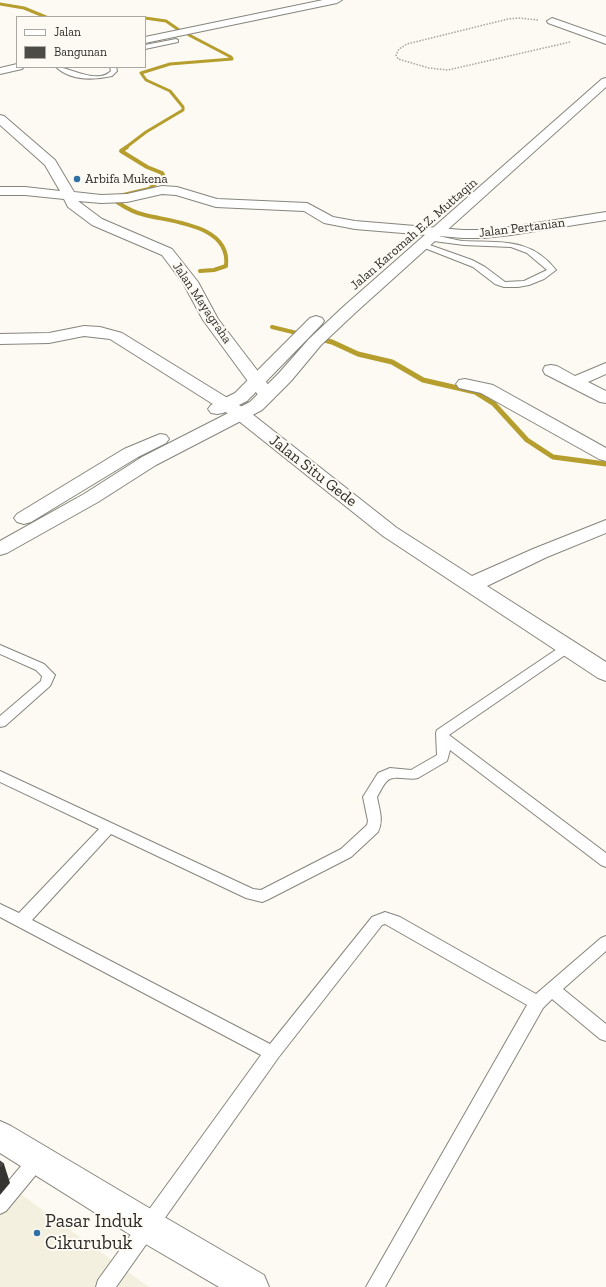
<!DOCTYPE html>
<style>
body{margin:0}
#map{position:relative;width:606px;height:1287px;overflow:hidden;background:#fcfaf2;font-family:"Zilla Slab",serif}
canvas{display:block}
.legend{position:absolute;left:16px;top:16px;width:130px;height:52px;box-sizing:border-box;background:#fcfaf2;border:1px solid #a9a8a2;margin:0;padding:5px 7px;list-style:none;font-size:12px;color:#2d2c29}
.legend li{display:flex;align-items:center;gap:8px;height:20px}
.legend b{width:20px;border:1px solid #a9a8a2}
</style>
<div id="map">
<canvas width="606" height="1287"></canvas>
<ul class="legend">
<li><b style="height:5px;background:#fff"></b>Jalan</li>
<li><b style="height:11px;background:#4d4b45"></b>Bangunan</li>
</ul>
</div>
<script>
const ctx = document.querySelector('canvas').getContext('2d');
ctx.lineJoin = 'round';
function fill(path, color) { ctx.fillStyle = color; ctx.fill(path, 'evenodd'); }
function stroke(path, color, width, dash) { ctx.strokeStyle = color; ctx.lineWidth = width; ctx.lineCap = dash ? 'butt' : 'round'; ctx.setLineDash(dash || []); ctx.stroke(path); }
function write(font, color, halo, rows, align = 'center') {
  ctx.font = font + ' "Zilla Slab",serif'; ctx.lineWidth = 4; ctx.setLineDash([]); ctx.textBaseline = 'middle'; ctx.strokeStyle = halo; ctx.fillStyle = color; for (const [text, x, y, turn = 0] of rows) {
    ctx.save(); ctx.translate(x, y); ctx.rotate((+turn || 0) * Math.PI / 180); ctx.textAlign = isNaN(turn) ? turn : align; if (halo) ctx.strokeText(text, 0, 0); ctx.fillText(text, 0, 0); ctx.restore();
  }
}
const built = new Path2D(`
 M0,1179L149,1287H0Z`);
const streamFar2 = new Path2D(`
 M0,4L24,8L46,17
 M145,18L166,21L179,30
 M125,148L146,132L183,110V107L170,91L146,80L141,73L170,64L232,59L231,57L189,35`);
const streamFar1 = new Path2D(`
 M127,147L121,151L147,167L162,173L164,177L149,189L119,196L117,202C126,208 134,213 145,215C172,222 231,225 226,266L214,270L200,271
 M272,327L309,336`);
const stream = new Path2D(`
 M305,335L332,342L358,354L392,362L423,380L475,392L494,404L527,440L553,457L606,464`);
const path = new Path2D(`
 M538,20L519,18L508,19L407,44L399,49L396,55L398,59L429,68L448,70L570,42`);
const lane = new Path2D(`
 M176,39L178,40V42L145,49V45Z
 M56,67C70,67 97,85 111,71L110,67H116L117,71L112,76C94,80 71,81 56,67Z
 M426,236C437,234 452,240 463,241C500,243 530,237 556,270L544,279L529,285L518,287H504L495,284L473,267L417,245L421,243H424L472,260L485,267L505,282L524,281L547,270L527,253L511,247L464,245L426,240Z
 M567,644L571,645L573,648L571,651L449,735L606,853V867L601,865L450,750L447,761L418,778C409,781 393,774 387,781C383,785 380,792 377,797C379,809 384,820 378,832L351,857L267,900L262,902L246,898L111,834L32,920L270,1044L372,917L385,912L400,917L536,994L601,938L606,936V951L563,989L606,1024V1041L600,1039L552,999L543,1008L385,1287H366L527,1005L385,924L382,925L278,1058L116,1287H96L98,1280L261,1055L0,917V904L19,913L99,829L0,782V771L253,889L261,890L341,849L367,825L368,821L363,797L378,773L390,768L411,770L437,755L436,733L437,730L563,645Z
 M0,645L44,664L55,675L50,686L5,726L0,727V716L41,681L42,676L36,670L0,654Z
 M38,1151L44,1153L47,1159L44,1165L6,1211L0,1214V1191L32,1153Z`);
const street = new Path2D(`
 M552,18L606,37V44L548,23L547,21Z
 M0,115L4,116L55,160L74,192L101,195L127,194L162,186L177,187L217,199L307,203L333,217L355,221L463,230H484L511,227L606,212V220L511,235L484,238H463L355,229L324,223L304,211L216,207L176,195L162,194L127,202L101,203L78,201L102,219L172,249L198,282L218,319L276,395L273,399L267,400L261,399L203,320L183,283L162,255L92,225L68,207L64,199L25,195H0V187H25L60,191L45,165L0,125Z
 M84,326L100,327L122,333L247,410L397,528L472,576L533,549L606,520V533L547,557L487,586L606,662V681L598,678L383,536L235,418L110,339L84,336L49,343L0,344V334L49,333Z
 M606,363V374L588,382L606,391V403L600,402L545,374L543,370L545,366L551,365L557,366L575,376Z
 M465,379L493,385L606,448V461L599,459L481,393L459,388L456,384L459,380Z
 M0,1121L11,1126L161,1215L264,1275L269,1287H219L137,1239L0,1153Z`);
const secondary = new Path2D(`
 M606,78V87L355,313L321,345L291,381L262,410L156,465L98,502L7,553L0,555V541L84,494L142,457L250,402L279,373L309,339L343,307L602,79Z
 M316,316L322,318L324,321L322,324L247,401L223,413L217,414L211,413L208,409L211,405L235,393L310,318Z
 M160,434L166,435L169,439L166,443L138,457L31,522L24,524L17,522L14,518L17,514L124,449Z`);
const primary = new Path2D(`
 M323,0H342L337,3L145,43V37Z
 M17,64V67H24L22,69L0,74V68Z`);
const shadedWall = new Path2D(`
 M4,1164L10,1183L0,1195V1168Z`);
const building = new Path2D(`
 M0,1161L4,1164L0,1168Z`);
const markers = [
 [77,179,4,"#3070a7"],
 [37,1233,4,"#3070a7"]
];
const farPoinames = [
 ["Arbifa Mukena",85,179]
];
const farStreetnames = [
 ["Jalan Pertanian",522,228,-7],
 ["Jalan Karomah E.Z. Muttaqin",414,234,-41],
 ["Jalan Mayagraha",202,303,56]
];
const streetNames = [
 ["Jalan Situ Gede",313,471,38]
];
const nearPoinames = [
 ["Pasar Induk",45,1222],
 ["Cikurubuk",45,1244]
];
fill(built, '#f3f0e0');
stroke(streamFar2, '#b59e2e', 3);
stroke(streamFar1, '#b59e2e', 4);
stroke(stream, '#b59e2e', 5);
stroke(lane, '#86857d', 2);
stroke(street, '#86857d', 2);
stroke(secondary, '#86857d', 2);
stroke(primary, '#86857d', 2);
stroke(path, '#a4a39d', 1.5, [1.5, 1.5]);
fill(lane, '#fff');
fill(street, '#fff');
fill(secondary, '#fff');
fill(primary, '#fff');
fill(shadedWall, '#363430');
fill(building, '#4d4b45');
stroke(building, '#363430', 1);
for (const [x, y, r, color] of markers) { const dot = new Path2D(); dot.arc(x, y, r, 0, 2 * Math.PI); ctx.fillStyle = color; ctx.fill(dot); stroke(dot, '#fcfaf2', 1.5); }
write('13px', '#2d2c29', '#fcfaf2', farPoinames, 'left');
write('13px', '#2d2c29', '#fcfaf2', farStreetnames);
write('16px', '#2d2c29', '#fcfaf2', streetNames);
write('19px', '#2d2c29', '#fcfaf2', nearPoinames, 'left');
</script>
